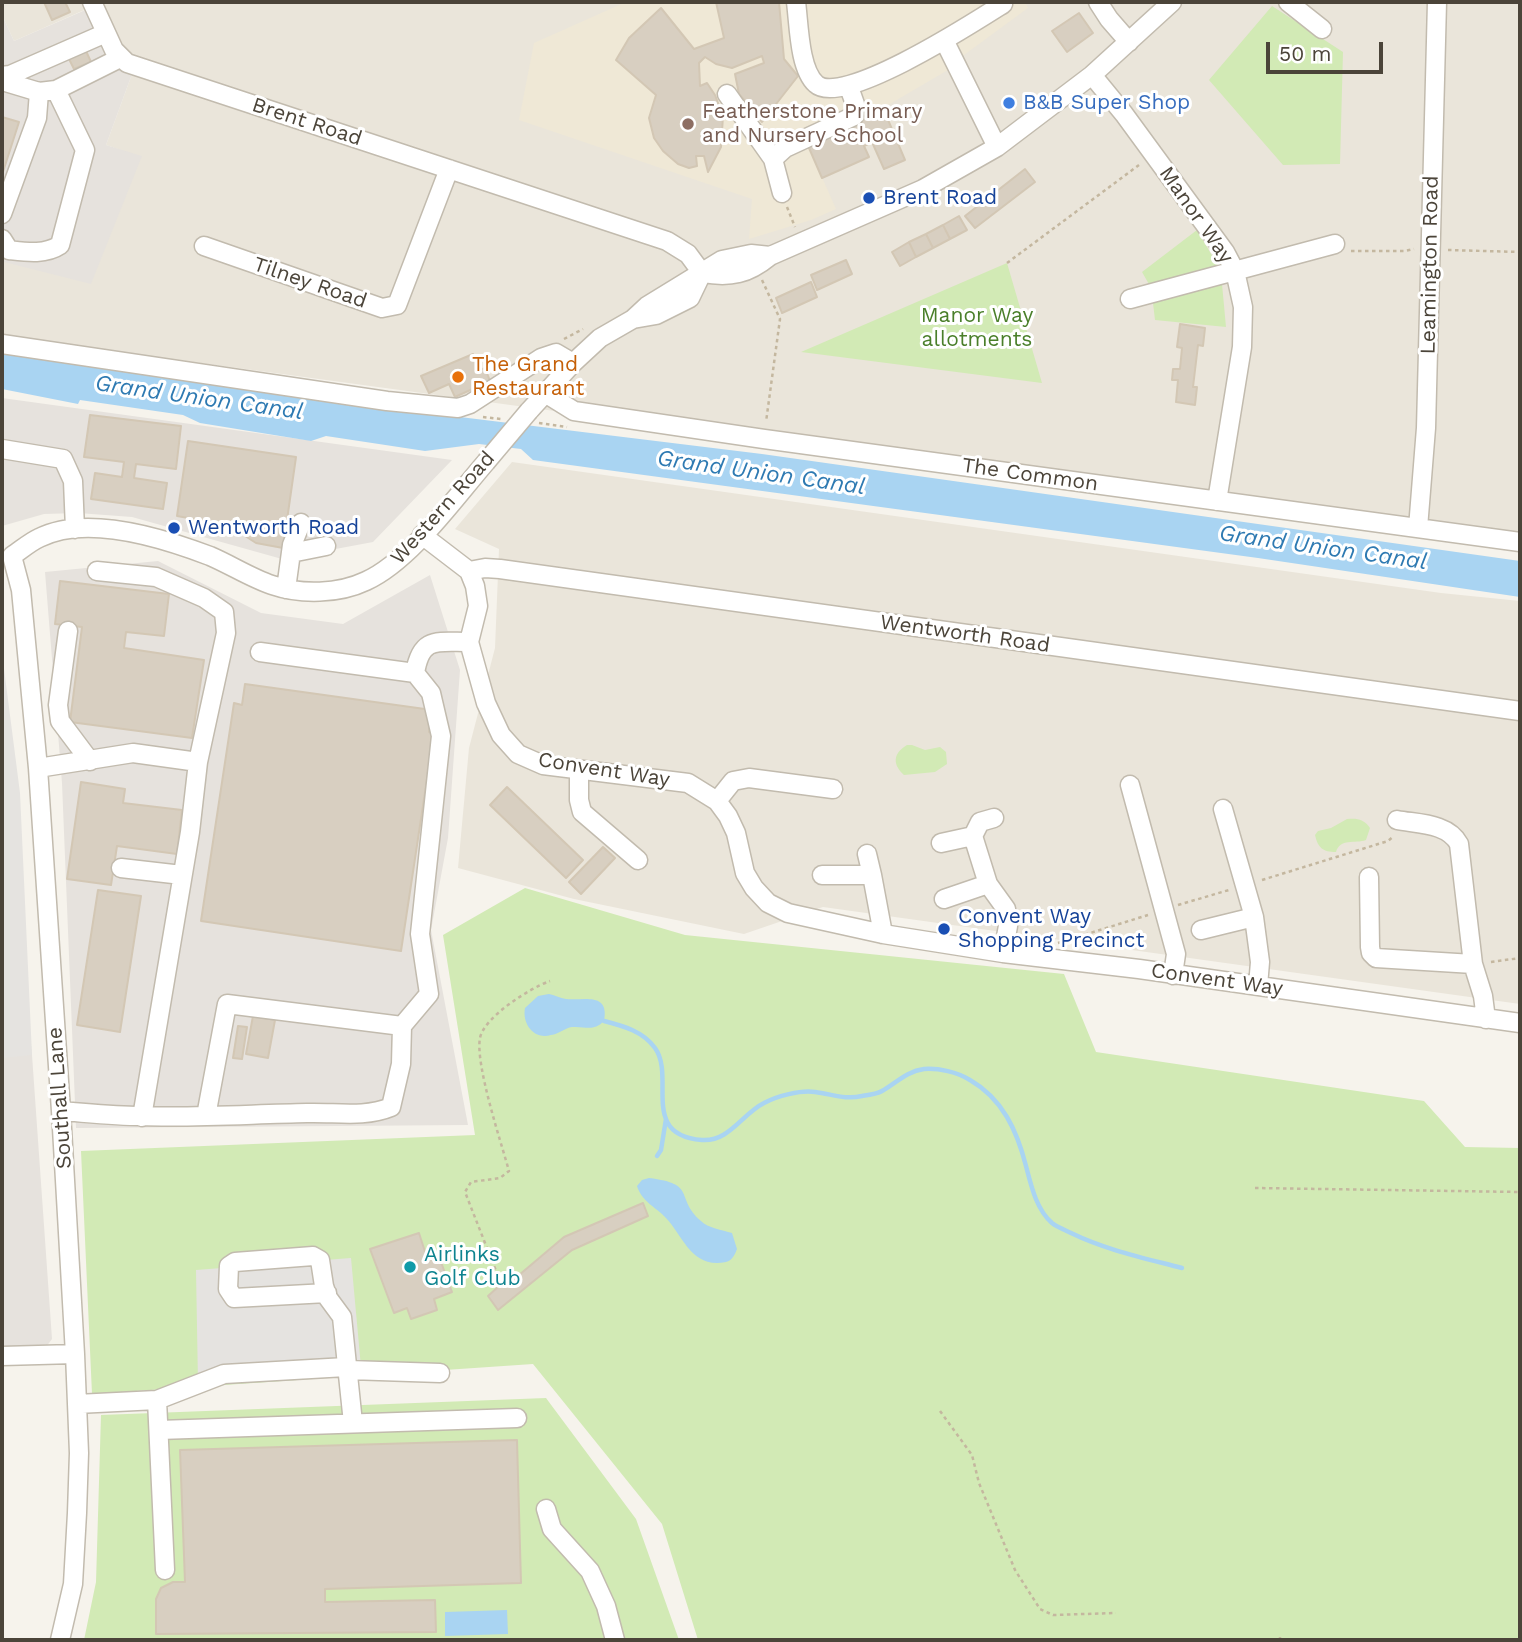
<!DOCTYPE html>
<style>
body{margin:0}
#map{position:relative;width:1522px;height:1642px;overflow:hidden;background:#f6f3ec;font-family:"Work Sans",sans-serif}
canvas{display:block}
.frame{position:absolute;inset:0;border:4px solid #4b4439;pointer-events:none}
.scale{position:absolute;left:1266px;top:42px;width:117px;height:32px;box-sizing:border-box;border:4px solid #4b4439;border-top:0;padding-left:9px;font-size:21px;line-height:24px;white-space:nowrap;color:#4b4439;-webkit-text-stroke:5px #fff;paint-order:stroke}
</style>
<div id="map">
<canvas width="1522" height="1642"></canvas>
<div class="frame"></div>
<div class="scale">50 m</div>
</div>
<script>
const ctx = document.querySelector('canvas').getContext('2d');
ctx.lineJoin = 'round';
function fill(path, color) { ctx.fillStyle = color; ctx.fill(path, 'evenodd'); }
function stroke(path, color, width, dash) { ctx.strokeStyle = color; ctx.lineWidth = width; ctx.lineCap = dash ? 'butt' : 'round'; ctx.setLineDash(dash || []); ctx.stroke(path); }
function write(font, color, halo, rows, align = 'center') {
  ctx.font = font + ' "Work Sans",sans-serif'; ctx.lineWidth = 6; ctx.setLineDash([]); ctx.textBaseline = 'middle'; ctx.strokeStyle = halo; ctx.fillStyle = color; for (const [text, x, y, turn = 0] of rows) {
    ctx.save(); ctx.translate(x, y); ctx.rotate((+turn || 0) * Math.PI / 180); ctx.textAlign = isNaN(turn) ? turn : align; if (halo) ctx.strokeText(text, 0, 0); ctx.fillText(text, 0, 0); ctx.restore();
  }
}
const residential = new Path2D(`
 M2,2H1520V542L2,336L3,262L141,157L106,145L132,74L98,4L14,41L2,15Z
 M512,462L1441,593L1520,601V1004L823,907L744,934L574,899L458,868L469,748L495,648L499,549L455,529Z`);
const industrial = new Path2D(`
 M99,4L132,74L106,145L142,156L91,284L4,262L2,268V15L14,41Z
 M2,398L452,460L373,542L282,559L132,517L78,513L44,514L2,526Z
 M158,561L261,613L343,624L430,575L460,670L448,838L431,930L468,1125L76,1128L62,783L45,572Z
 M2,719L32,1055L52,1339L34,1363L2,1365Z`);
const education = new Path2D(`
 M626,2H1025L1028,8L960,58L982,136L948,70L883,108L806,141L836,209L811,220L749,239L752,199L519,120L534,43Z`);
const green = new Path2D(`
 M1272,6L1343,52L1340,164L1283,165L1209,80Z
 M1197,230L1220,269L1150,286L1142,272Z
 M1007,263L1042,383L801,352Z
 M1222,284L1226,327L1155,320L1153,303Z
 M907,745H912L925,750L940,747L946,752L947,764L935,772L904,775C893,765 892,754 907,745Z
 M1347,819C1357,818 1364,819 1370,828L1366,840C1355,844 1340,838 1336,852C1323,852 1318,848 1315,835L1318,831L1331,828Z
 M525,888L685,935L1064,974L1096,1052L1424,1101L1465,1147L1520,1148V1640H698L662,1524L533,1364L92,1394L81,1151L475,1135L443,935Z
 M546,1398L636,1519L679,1640H84L96,1582L101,1415Z`);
const parking = new Path2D(`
 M2,653L20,793L32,1055L2,1058Z
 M351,1258L361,1367L198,1383L196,1270Z`);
const water = new Path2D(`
 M2,352L362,405L762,454L1520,561V597L1258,558L533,460L521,449L479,444L425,451L326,436L311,441L200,423L183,415L80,400L78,404L2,389Z
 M549,994C554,995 560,998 566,999C582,1001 610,991 604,1021C593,1032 586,1026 572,1027C565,1028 559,1034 551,1035C533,1040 522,1023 525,1008L538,996Z
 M649,1178C698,1184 674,1197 701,1221C708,1228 722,1230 732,1233L737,1249C733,1260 729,1263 717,1263C690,1263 682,1235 666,1218C656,1207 642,1202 637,1186L642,1180Z
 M507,1610L508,1634L445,1636V1612Z`);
const stream = new Path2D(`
 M604,1021C623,1026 643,1031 655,1048C676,1077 639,1135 702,1140C729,1142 742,1114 764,1103C777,1096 800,1090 815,1092C832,1094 845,1100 862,1096C869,1095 877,1094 882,1091C896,1083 907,1071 924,1069C939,1068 957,1072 970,1080C1003,1099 1017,1131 1026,1166C1031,1185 1036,1209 1052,1223C1057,1227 1065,1230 1071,1233C1106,1250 1144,1258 1182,1268
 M657,1156L661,1150L666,1119`);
const building = new Path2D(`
 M44,2H65L70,12L52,20Z
 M716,2H779L784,59L798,76L762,122L739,94L735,74L764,63L762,56L732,68L716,64L705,57L699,63L700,86L707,83L715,95L723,116L721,147L708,172L704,156H696L697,166L689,168L678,164L663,151L654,138L649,118L656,95L616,60L629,38L661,8L694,49L724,38Z
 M1079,13L1093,33L1067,52L1052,31Z
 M86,51L91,62L74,69L69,59Z
 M883,108L905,160L884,169L872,142L864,146L869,157L822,178L806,141Z
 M2,117L19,122L2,175Z
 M1025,169L1035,182L975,228L965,216Z
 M959,216L967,230L950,239L943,225Z
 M943,225L950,239L933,248L926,234Z
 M926,234L933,248L916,257L909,242Z
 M909,242L916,257L900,266L892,252Z
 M846,260L852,274L817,290L811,275Z
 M811,282L817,297L782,313L776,298Z
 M1180,324L1205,328L1203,346L1198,345L1193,387H1197L1195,405L1176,402L1178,380H1172L1173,369H1180L1182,348L1177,347Z
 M473,354L480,370L485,368L490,381L455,397L449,384L429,393L421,376Z
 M90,415L181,426L176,469L136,464L134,478L167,483L163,509L91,499L95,473L122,477L124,462L84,457Z
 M188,441L296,457L283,548L256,543L228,525L177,516Z
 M60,581L169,594L164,636L126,632L124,648L204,660L192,738L70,722L82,627L55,624Z
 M245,684L432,710L429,732L434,733L401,951L201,921L234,703L242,705Z
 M81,782L125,789L123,803L182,810L177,854L117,846L111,885L67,879Z
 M507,787L583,860L566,878L490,805Z
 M603,847L615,858L581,894L569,882Z
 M98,890L141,896L120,1032L77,1025Z
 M253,1016L275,1020L268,1058L246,1054Z
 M238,1026L247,1027L242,1059L233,1058Z
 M643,1203L648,1216L572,1250L498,1310L488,1296L509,1277L512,1281L564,1237Z
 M419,1233L427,1258L438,1254L452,1292L434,1299L437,1310L411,1319L407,1308L394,1313L370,1249Z
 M517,1440L521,1583L325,1589V1602L435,1600L436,1632L156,1634V1599L161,1588L173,1582H185L180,1450Z`);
const path = new Path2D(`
 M787,207L795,227
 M1448,250L1520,252
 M1351,251H1405L1414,249
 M1007,263L1139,165
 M762,280L780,319L766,422
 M564,339L583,329
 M483,417L501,419
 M539,423L567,427
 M1262,880L1388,841L1394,836
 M1178,905L1229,890
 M1058,943L1148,915
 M1491,962L1520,958
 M1255,1188L1520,1192
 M498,1276L465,1192L471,1182L500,1178L509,1171C501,1142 475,1064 480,1038C484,1017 530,988 550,981
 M940,1411L972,1455L979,1483L1015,1570L1040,1609L1053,1615L1116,1613
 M1280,1637V1640`);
const minor = new Path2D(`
 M92,2L114,50L127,63L667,241L688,254L702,273
 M796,2C799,24 799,69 816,84C842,108 976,21 1003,4
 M1098,2L1109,19L1129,42
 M1288,2L1322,29
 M945,42L997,147
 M1092,75L1124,114L1225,252L1235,271L1243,307L1242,347L1217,501
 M2,76L10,75L106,33
 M2,81L39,92L56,90L120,58
 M727,94L773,159L782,193
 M773,159L785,148L854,116L855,104L849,87
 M2,214L37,118L39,92
 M2,239L9,250C26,252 45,255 60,245L85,150L56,90
 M204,246L382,308L397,305L449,169
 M1130,299L1335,244
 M633,319L656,315L690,298L702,273C731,278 748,274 770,256L923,189L997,147L1092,75L1172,2
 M2,344L387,401L458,408L470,404L541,358L556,353L573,363
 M545,393L574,411L764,439L1520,542
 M529,411L573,363L600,338L633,319L647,306L722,260L751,254L770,256
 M2,449L63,459L73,481L75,529
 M1418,528L1426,428L1437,2
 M422,535L469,571L475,586L478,606L469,642L486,703L501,735L518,754L543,765L688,783L717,801L728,816L736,833L745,873L754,888L768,903L788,913L883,934L1003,953L1139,969L1520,1023
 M291,553L326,546
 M12,556L21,590L38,768L61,1111L75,1354L79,1453L77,1513L73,1584L60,1640
 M12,556C21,550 30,542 39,538C86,514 163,538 210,556C231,565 251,578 272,585C301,595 339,594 366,581C410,561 454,499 486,462
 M97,571L156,577L204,598L224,612L226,633L198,762L190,832L142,1117
 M469,571L485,568L500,569L1520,711
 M286,589L292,545L301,523
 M68,631L58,705L60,721L90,761
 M260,652L415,673L431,693L441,736L420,934L429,994L402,1026
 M415,673C421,636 437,642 469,642
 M38,768L133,753L198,762
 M579,770V800L582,812L638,860
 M1130,785L1176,954L1173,975
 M717,801L733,781L749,778L833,789
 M1223,809L1254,917
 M1397,820C1418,824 1448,823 1459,844L1473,964L1483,996L1486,1019
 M973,836L980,822L994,818
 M941,843L973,836L988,884L1006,909L1008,926L1003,953
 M867,854L872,875
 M121,868L182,875
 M822,875H872L883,934
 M1369,877L1370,947L1371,953L1376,958L1473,964
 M944,899L988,884
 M1201,930L1254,917L1260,962L1258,986
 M61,1111C88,1113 115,1116 141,1116C196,1118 252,1114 307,1113C336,1112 364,1118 391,1107L401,1064L402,1026L227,1004L206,1116
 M327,1293L234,1298L228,1289L229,1266L235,1262L313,1256L320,1260L324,1286L328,1298L342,1317L353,1423
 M2,1356L75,1354
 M157,1400L165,1570
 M77,1404L157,1400L224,1374L346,1367L349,1370L440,1373
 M159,1430L517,1418
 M546,1509L552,1529L590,1571L606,1606L615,1640`);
const minorBridge = new Path2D(`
 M486,462L529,411`);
const markers = [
 [1009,103,7,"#3f7fe0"],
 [688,124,7,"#8d6e63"],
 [869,198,7,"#1a4fb4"],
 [458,377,7,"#e8710a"],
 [174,528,7,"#1a4fb4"],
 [944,929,7,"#1a4fb4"],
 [410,1267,7,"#0f9aa8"]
];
const shopNames = [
 ["B&B Super Shop",1023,103]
];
const educationNames = [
 ["Featherstone Primary",702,112],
 ["and Nursery School",702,136]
];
const streetNames = [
 ["Brent Road",307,122,18],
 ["Manor Way",1196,215,55],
 ["Leamington Road",1430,265,-89],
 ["Tilney Road",310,283,19],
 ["The Common",1030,475,8],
 ["Western Road",443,508,-48],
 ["Wentworth Road",965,634,8],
 ["Convent Way",604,770,9],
 ["Convent Way",1217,980,8],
 ["Southall Lane",60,1098,-94]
];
const transitNames = [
 ["Brent Road",883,198],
 ["Wentworth Road",188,528],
 ["Convent Way",958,917],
 ["Shopping Precinct",958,941]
];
const parkNames = [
 ["Manor Way",977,316],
 ["allotments",977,340]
];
const foodNames = [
 ["The Grand",472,365],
 ["Restaurant",472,389]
];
const cultureNames = [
 ["Airlinks",424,1255],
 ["Golf Club",424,1279]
];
const waterNames = [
 ["Grand Union Canal",199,398,8],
 ["Grand Union Canal",761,473,8],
 ["Grand Union Canal",1323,548,8]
];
fill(residential, '#eae5da');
fill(industrial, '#e6e2dd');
fill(education, '#efe8d6');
fill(green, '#d2eab5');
fill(parking, '#e5e3e0');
fill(water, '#a9d4f2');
stroke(stream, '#a9d4f2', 4.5);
fill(building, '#d8cfc1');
stroke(building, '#d3c7b4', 2);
stroke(minor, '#c2bbae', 21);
stroke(path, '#c4b79f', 2.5, [3.5, 3.5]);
stroke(minor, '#fff', 18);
stroke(minorBridge, '#c2bbae', 21, []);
stroke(minorBridge, '#fff', 18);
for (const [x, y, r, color] of markers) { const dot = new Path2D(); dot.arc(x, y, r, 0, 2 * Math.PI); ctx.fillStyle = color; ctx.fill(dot); stroke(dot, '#fff', 2.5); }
write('21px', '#366cbe', '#fff', shopNames, 'left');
write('21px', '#785e54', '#fff', educationNames, 'left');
write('21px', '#4b4439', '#fff', streetNames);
write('21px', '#164399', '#fff', transitNames, 'left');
write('21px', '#4a7f2a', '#fff', parkNames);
write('21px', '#c56008', '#fff', foodNames, 'left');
write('21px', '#0d838f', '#fff', cultureNames, 'left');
write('italic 23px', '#2e7ab2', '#fff', waterNames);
</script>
